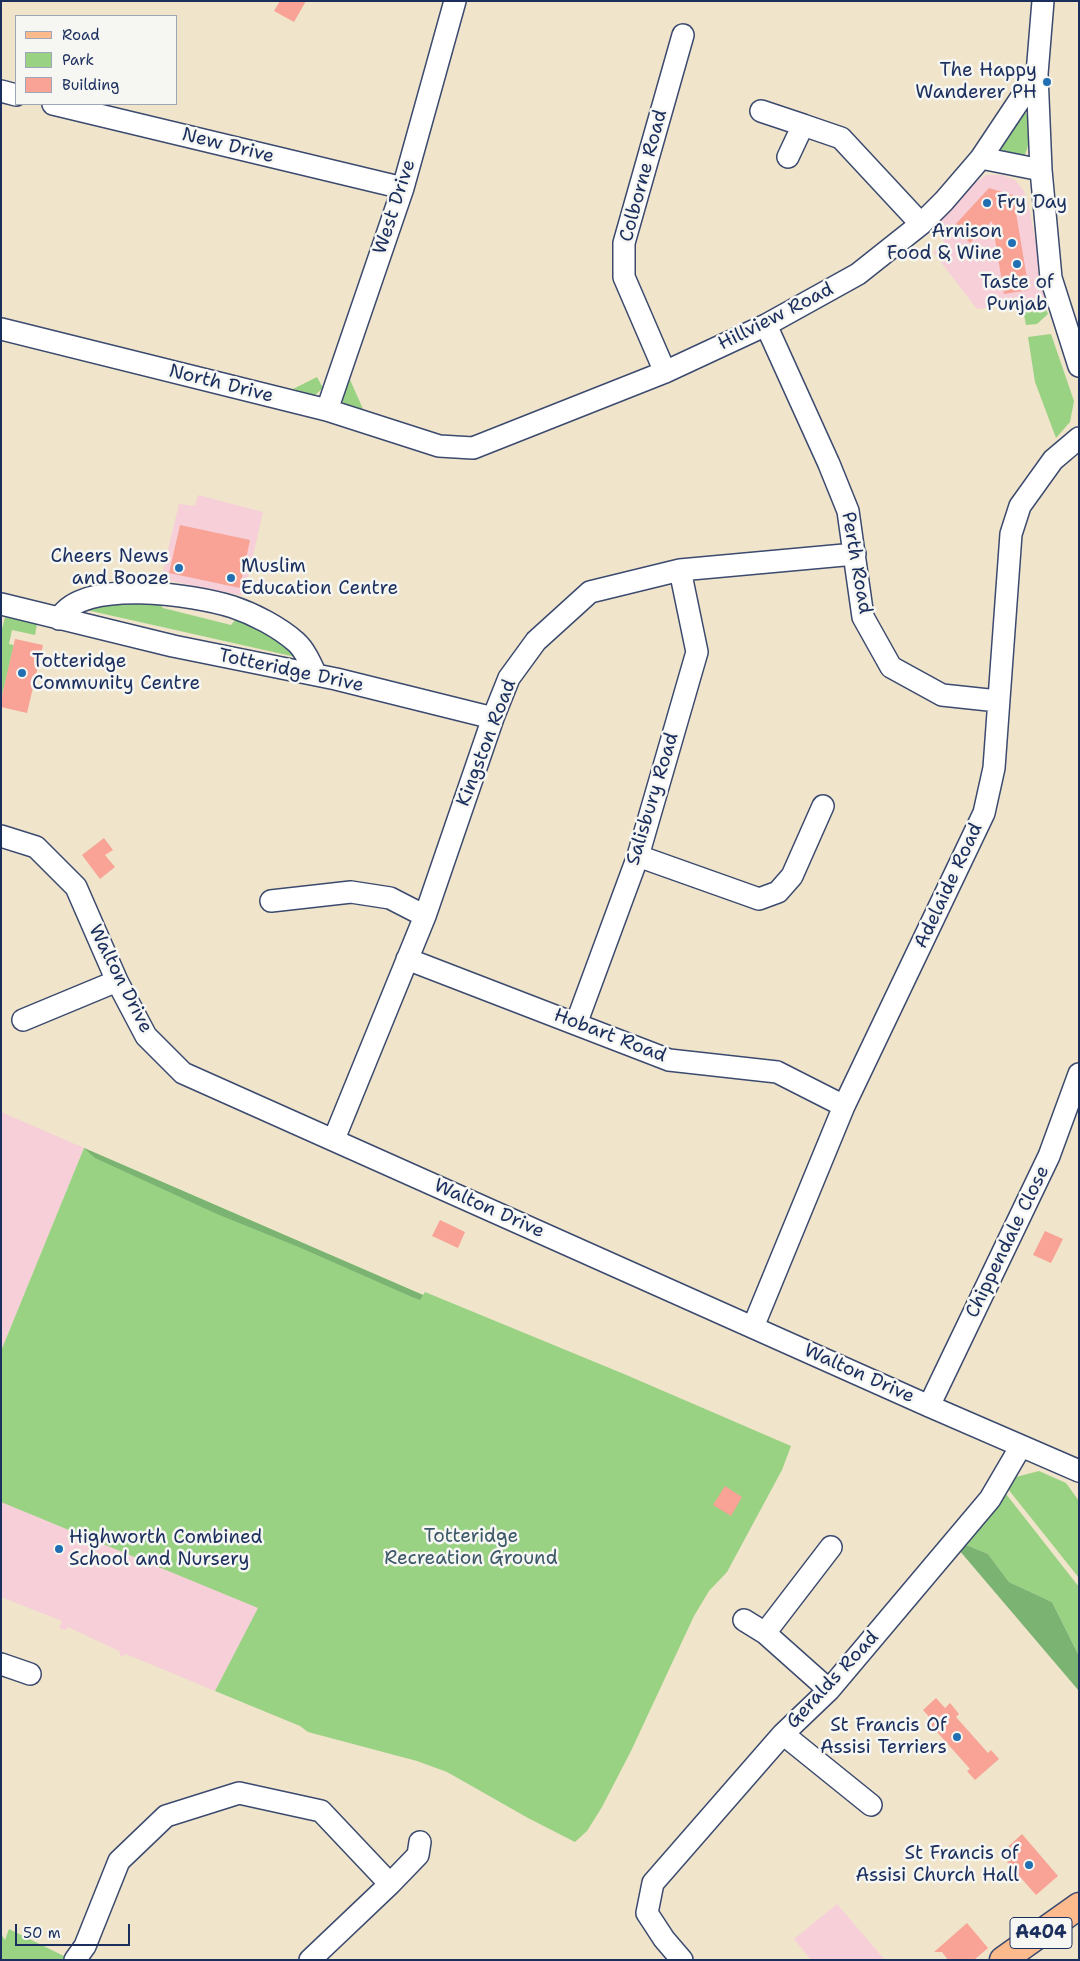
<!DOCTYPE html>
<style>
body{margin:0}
#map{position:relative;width:1080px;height:1961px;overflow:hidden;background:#f0e4cb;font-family:"Shantell Sans",sans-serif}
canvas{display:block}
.frame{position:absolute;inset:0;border:2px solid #1b2f5e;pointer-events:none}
.legend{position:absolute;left:15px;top:15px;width:162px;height:90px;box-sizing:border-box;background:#f6f6f2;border:1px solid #9ea6b7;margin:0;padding:6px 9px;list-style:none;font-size:15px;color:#1b2f5e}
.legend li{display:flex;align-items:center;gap:10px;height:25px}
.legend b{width:25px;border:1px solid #9ea6b7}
.scale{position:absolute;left:15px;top:1924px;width:115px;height:22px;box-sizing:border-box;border:2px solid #1b2f5e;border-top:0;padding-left:6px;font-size:15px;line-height:18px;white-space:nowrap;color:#1b2f5e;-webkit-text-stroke:4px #f6f6f2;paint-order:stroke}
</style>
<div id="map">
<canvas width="1080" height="1961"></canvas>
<div class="frame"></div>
<ul class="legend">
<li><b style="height:6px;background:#fcba8d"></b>Road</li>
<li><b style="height:14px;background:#9ad284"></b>Park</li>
<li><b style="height:14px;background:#f8a396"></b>Building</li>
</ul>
<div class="scale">50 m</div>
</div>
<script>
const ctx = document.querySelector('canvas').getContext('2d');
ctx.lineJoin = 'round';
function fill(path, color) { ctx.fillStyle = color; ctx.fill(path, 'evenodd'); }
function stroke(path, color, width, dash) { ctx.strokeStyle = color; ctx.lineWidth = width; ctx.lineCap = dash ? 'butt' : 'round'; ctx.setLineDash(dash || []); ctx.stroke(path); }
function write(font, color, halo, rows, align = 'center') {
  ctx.font = font + ' "Shantell Sans",sans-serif'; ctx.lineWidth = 5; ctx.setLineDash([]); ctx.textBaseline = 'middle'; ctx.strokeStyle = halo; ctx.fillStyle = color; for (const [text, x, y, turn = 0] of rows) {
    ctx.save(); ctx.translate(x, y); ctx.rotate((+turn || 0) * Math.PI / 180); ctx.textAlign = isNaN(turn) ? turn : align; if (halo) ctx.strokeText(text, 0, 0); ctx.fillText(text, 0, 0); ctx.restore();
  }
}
const built = new Path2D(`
 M987,175H1002L1015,180L1024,191L1029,208L1047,298L977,309L933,252L945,243L935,229L943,216L974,183Z
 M198,495L263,512L244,596L161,579L179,504L195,506Z
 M1,1112L84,1148L1,1351Z
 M1,1502L259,1608L215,1691L126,1654L121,1657L119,1651L68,1627L66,1630L59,1628L62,1621L1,1597Z
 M837,1904L885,1960H811L794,1939Z`);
const green = new Path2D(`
 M1020,112L1026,113C1033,122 1030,150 1022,159L1007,157L1000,148L1002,140Z
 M1041,299L1048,314L1037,324L1026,325L1023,310L1025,302Z
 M1051,334L1074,401L1070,422L1056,438L1035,382L1028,337Z
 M347,373L363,409L346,406L341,399Z
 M317,377L323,388L315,395L293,389Z
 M158,601L163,608L231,625L236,619L300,647V658L82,609L83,604Z
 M5,617L37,624L35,635L12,630L9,644L14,645L1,700V633Z
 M84,1148L423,1295L425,1292L624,1374L791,1446L782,1470L727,1572L709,1591L694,1616L631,1751L602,1807L587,1831L575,1842L528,1818L447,1772L417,1761L308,1732L300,1726L215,1691L258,1608L1,1502V1351Z
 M1039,1471L1066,1483L1079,1501V1578L1008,1489L1016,1477Z
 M1006,1494L1079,1587V1656L1052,1602L1009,1582L988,1554L964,1544Z
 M9,1929L66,1957L64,1960H2L1,1934L5,1940Z`);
const forest = new Path2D(`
 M84,1148L423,1295L420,1300L412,1297L301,1248L217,1214L95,1158Z
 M964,1544L988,1554L1009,1582L1052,1602L1079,1656V1691L959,1550Z`);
const building = new Path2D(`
 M280,1H306L294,22L274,11Z
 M989,188L1013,195L1029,290L1004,294L992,221L970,243L953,227Z
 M180,525L250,540L240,588L169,573Z
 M15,639L43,645L27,713L1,707V700Z
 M104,838L113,850L105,855L115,867L100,879L82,855Z
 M440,1220L465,1232L458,1248L432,1236Z
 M1045,1231L1063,1239L1051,1263L1033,1255Z
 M725,1486L742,1497L731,1516L713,1505Z
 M936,1698L945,1708L950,1703L959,1714L956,1717L988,1753L991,1750L999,1759L975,1780L967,1771L970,1769L929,1723L932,1720L923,1710Z
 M1022,1834L1058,1876L1036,1895L1000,1854Z
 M967,1923L988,1948L974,1960H948L942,1952H934Z`);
const minor = new Path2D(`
 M1043,1L1037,74L1041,170L1051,278L1079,366
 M1,91L16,95
 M53,104L403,188
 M761,111L803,125
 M788,157L803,125L841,138L921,224
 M981,158L1041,170
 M766,325L829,464L848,511L863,617L891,667L942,695L998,701
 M1,329L327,410L439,446L473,448L665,372L766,325L858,274L921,224L944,201L981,158L1037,74
 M665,372L624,277V243L683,35
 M327,410L403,188L455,1
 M1,604L173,646L336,679L493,718
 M59,619C82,577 195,595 233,607C254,614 279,627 296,642C305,650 311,664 316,675
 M1,836L36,847L76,887L117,981L146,1036L183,1073L929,1406L1079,1471
 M638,856L759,899L778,892L792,876L823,806
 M271,901L351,892L390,898L425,916
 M407,959L669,1060L777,1072L844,1106
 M23,1020L117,981
 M576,1024L638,856L697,652L680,570
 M334,1139L425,916L493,718L509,678L536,641L590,592L680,570L855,554
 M753,1327L844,1106L984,813L994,768L1011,534L1020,506L1053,460L1079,438
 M929,1406L1049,1156L1079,1074
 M744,1620L765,1633L829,1690
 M765,1633L831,1547
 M1,1664L30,1674
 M783,1734L871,1805
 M390,1884L418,1855L420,1842
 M75,1960L85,1946L119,1861L166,1816L239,1793L321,1811L390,1884L310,1960
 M682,1960L664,1939L647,1913L653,1883L783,1734L829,1690L990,1499L1021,1446`);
const major = new Path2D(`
 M1003,1960L1079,1906`);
const markers = [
 [1047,82,5,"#1f6fb2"],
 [987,203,5,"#1f6fb2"],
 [1012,243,5,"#1f6fb2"],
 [1017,264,5,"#1f6fb2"],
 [179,568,5,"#1f6fb2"],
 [231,578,5,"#1f6fb2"],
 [22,673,5,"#1f6fb2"],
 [59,1549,5,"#1f6fb2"],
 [957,1737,5,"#1f6fb2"],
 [1029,1865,5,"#1f6fb2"]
];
const shields = [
 [1041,1933,62]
];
const shieldNames = [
 ["A404",1041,1933]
];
const poiNames = [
 ["The Happy",1037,71],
 ["Wanderer PH",1037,93],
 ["Fry Day",997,203,"left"],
 ["Arnison",1002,232],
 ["Food & Wine",1002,254],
 ["Taste of",1017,283,"center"],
 ["Punjab",1017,305,"center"],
 ["Cheers News",169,557],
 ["and Booze",169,579],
 ["Muslim",241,567,"left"],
 ["Education Centre",241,589,"left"],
 ["Totteridge",32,662,"left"],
 ["Community Centre",32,684,"left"],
 ["Highworth Combined",69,1538,"left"],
 ["School and Nursery",69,1560,"left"],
 ["St Francis Of",947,1726],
 ["Assisi Terriers",947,1748],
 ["St Francis of",1019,1854],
 ["Assisi Church Hall",1019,1876]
];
const streetNames = [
 ["New Drive",228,146,14],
 ["Colborne Road",644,176,-75],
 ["West Drive",395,207,-72],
 ["Hillview Road",776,317,-27],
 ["North Drive",221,384,14],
 ["Perth Road",856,563,80],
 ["Totteridge Drive",291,671,12],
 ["Kingston Road",487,743,-69],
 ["Salisbury Road",653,799,-73],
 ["Adelaide Road",949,886,-65],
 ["Walton Drive",120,979,63],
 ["Hobart Road",610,1036,21],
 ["Walton Drive",489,1209,24],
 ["Chippendale Close",1008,1242,-64],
 ["Walton Drive",859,1374,24],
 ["Geralds Road",833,1680,-47]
];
const parkNames = [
 ["Totteridge",471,1537],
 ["Recreation Ground",471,1559]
];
fill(built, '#f6cfd8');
fill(green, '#9ad284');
fill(forest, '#7bb472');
fill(building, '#f8a396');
stroke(minor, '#3b4a6e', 24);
stroke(major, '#3b4a6e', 29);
stroke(minor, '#fff', 21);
stroke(major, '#fcba8d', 26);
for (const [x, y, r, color] of markers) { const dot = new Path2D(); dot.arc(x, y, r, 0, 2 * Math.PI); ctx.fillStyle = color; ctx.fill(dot); stroke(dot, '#f6f6f2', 2); }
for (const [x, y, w] of shields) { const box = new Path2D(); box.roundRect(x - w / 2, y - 15.5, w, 31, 4); ctx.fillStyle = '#f6f6f2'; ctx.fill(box); stroke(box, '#1b2f5e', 1); }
write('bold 18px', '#1b2f5e', null, shieldNames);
write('19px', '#1b2f5e', '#f6f6f2', poiNames, 'right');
write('19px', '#1b2f5e', '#f6f6f2', streetNames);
write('19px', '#3b5868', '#f6f6f2', parkNames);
</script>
